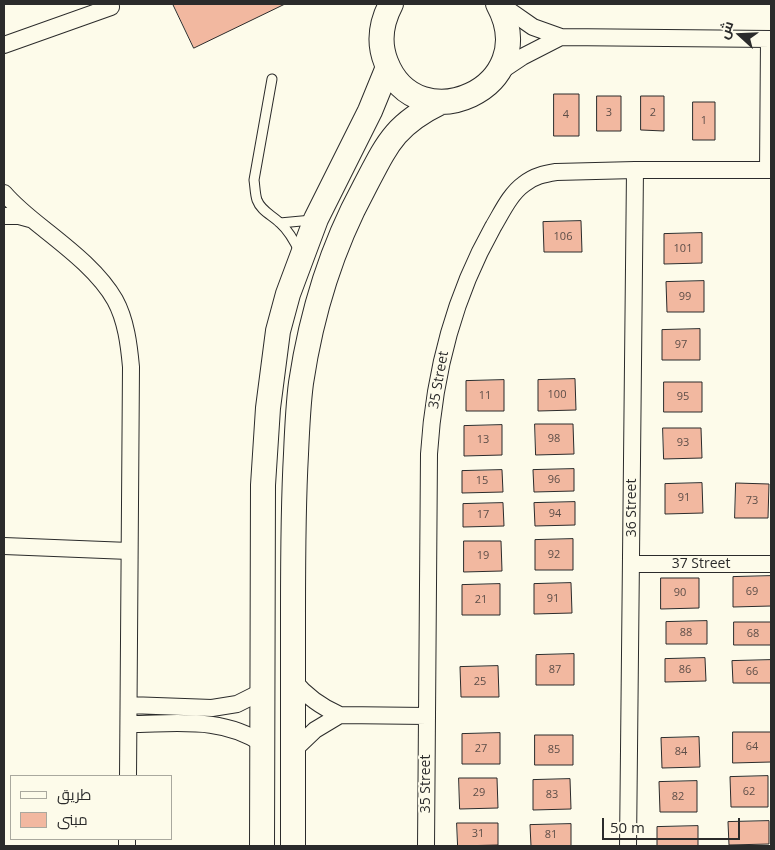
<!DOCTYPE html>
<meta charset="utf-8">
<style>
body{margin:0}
#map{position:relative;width:775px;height:850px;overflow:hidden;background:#fdfbea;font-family:"Open Sans",Cairo,sans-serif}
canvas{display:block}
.frame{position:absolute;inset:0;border:5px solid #2b2b2b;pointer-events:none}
.legend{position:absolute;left:10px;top:775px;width:162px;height:65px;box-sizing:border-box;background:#fdfbea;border:1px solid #a9a89e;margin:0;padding:6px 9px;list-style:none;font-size:15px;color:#2b2b2b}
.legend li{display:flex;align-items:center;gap:10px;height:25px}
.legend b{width:25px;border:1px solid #a9a89e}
.north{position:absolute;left:715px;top:10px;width:50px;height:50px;-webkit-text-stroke:4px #fdfbea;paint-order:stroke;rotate:290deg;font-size:14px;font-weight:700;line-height:20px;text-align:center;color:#2b2b2b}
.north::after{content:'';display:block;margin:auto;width:18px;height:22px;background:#2b2b2b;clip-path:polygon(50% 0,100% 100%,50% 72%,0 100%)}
.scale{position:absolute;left:602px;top:818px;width:138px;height:22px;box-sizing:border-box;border:2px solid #2b2b2b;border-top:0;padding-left:6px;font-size:15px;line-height:18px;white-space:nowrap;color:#2b2b2b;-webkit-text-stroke:4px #fdfbea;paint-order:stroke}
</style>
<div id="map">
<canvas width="775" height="850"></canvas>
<div class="frame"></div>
<ul class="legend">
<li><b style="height:6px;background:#fdfbea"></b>طريق</li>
<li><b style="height:14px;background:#f2b8a0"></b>مبنى</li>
</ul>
<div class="north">ش</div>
<div class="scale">50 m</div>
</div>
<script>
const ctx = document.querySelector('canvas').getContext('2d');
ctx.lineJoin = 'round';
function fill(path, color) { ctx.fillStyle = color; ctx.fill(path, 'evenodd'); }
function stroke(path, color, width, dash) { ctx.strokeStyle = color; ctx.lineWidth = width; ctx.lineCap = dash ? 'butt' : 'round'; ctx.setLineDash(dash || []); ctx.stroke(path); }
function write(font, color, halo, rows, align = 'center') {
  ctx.font = font + ' "Open Sans",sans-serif'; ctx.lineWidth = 4; ctx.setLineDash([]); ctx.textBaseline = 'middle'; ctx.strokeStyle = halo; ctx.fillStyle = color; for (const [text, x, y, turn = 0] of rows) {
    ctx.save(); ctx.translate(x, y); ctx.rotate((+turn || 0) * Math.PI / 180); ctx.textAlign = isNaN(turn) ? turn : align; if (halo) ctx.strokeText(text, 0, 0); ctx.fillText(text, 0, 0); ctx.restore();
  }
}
const building = new Path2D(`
 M173,4H285L194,48Z
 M554,94H579V136H554Z
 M597,96H621V131H597Z
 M641,96H664V131L641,130Z
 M693,102H715V140H693Z
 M581,221L582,252H544L543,222Z
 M702,233V263L664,264V234Z
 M704,281V312H667L666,282Z
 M700,329V360H662V330Z
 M575,379L576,410L538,411V380Z
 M504,380V411H466V381Z
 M664,382H702V412H664Z
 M535,424H573L574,454L536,455Z
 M502,425V455L464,456V426Z
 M663,428H701L702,458L664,459Z
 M574,469V491L534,492L533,470Z
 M502,470L503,492L462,493V471Z
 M702,483L703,513L665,514V484Z
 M736,483L769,484L768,518H735Z
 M575,502V525L535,526L534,503Z
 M503,503L504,526L463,527V504Z
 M573,539V570H535V540Z
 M464,541H501L502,571L464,572Z
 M771,576V606L733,607V577Z
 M661,578H699V608L661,609Z
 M571,583L572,613L534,614V584Z
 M500,584V615H462V585Z
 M707,621V644H666V622Z
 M734,622H771V645H734Z
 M574,654V685H536V655Z
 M705,658L706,681L665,682V659Z
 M771,660V683H733L732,661Z
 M498,666L499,697H461L460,667Z
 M733,732H771V762L733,763Z
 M500,733V764H462V734Z
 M535,735H573V765H535Z
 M699,737L700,767L662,768L661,738Z
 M768,776V807H731L730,777Z
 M459,778H497L498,808L460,809Z
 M570,779L571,809L533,810V780Z
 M697,781V812H660L659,782Z
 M769,821V844L729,845L728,822Z
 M457,823H498V845L458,846Z
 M571,824V846H531L530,825Z
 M698,826V846H657V827Z`);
const lane = new Path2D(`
 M272,79L254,180C255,186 255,194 257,200C261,211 272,215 280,223C289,231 295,242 300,253
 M280,223L312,220`);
const street = new Path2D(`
 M500,4L533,27L561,37L771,39
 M4,45L111,7
 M498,73L522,57L561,37
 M768,170L769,39
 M4,193C16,207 30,218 44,229C69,249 99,272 115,300C126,320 129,345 131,367L128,776
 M4,216H19L30,219
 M4,546L129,551
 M632,564H771
 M293,680C306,696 321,707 340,715L427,716
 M129,705L212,708L237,704L261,692
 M129,724C176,724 222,716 263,744
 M293,751L315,730L340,715
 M127,846V839
 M426,846L429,454C434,373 453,298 493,227C502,212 510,194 524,184C534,176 544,174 556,172L635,170H771
 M628,846L635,170`);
const secondary = new Path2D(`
 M391,4C381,23 378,42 386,62C417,143 544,88 498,4
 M262,846L263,485L268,408L278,331L288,294L316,219L370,111L388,67
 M293,846C293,768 293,690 293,612C293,560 293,507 296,454C297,430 298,406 301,383C311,316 332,247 364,188C387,144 394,125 441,102`);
const numberNames = [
 ["3",609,113],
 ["2",653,113],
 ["4",566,115],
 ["1",704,121],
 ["106",563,237],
 ["101",683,249],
 ["99",685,297],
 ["97",681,345],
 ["100",557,395],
 ["11",485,396],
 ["95",683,397],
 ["98",554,439],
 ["13",483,440],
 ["93",683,443],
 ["96",554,480],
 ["15",482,481],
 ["91",684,498],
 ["73",752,501],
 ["94",555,514],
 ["17",483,515],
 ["92",554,555],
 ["19",483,556],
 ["69",752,592],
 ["90",680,593],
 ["91",553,599],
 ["21",481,600],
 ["88",686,633],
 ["68",753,634],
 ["87",555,670],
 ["86",685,670],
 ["66",752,672],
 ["25",480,682],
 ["64",752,747],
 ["27",481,749],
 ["85",554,750],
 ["84",681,752],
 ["62",749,792],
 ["29",479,793],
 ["83",552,795],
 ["82",678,797],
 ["31",478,834],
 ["81",551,835]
];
const streetNames = [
 ["35 Street",439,380,-80],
 ["36 Street",632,508,-90],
 ["37 Street",701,564],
 ["35 Street",426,784,-90]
];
fill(building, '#f2b8a0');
stroke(building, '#2b2b2b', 1);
stroke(lane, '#2b2b2b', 11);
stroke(street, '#2b2b2b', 18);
stroke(secondary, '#2b2b2b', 26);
stroke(lane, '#fdfbea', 9);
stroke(street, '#fdfbea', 16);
stroke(secondary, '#fdfbea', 24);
write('11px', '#5d4e48', null, numberNames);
write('14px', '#2b2b2b', '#fdfbea', streetNames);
</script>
